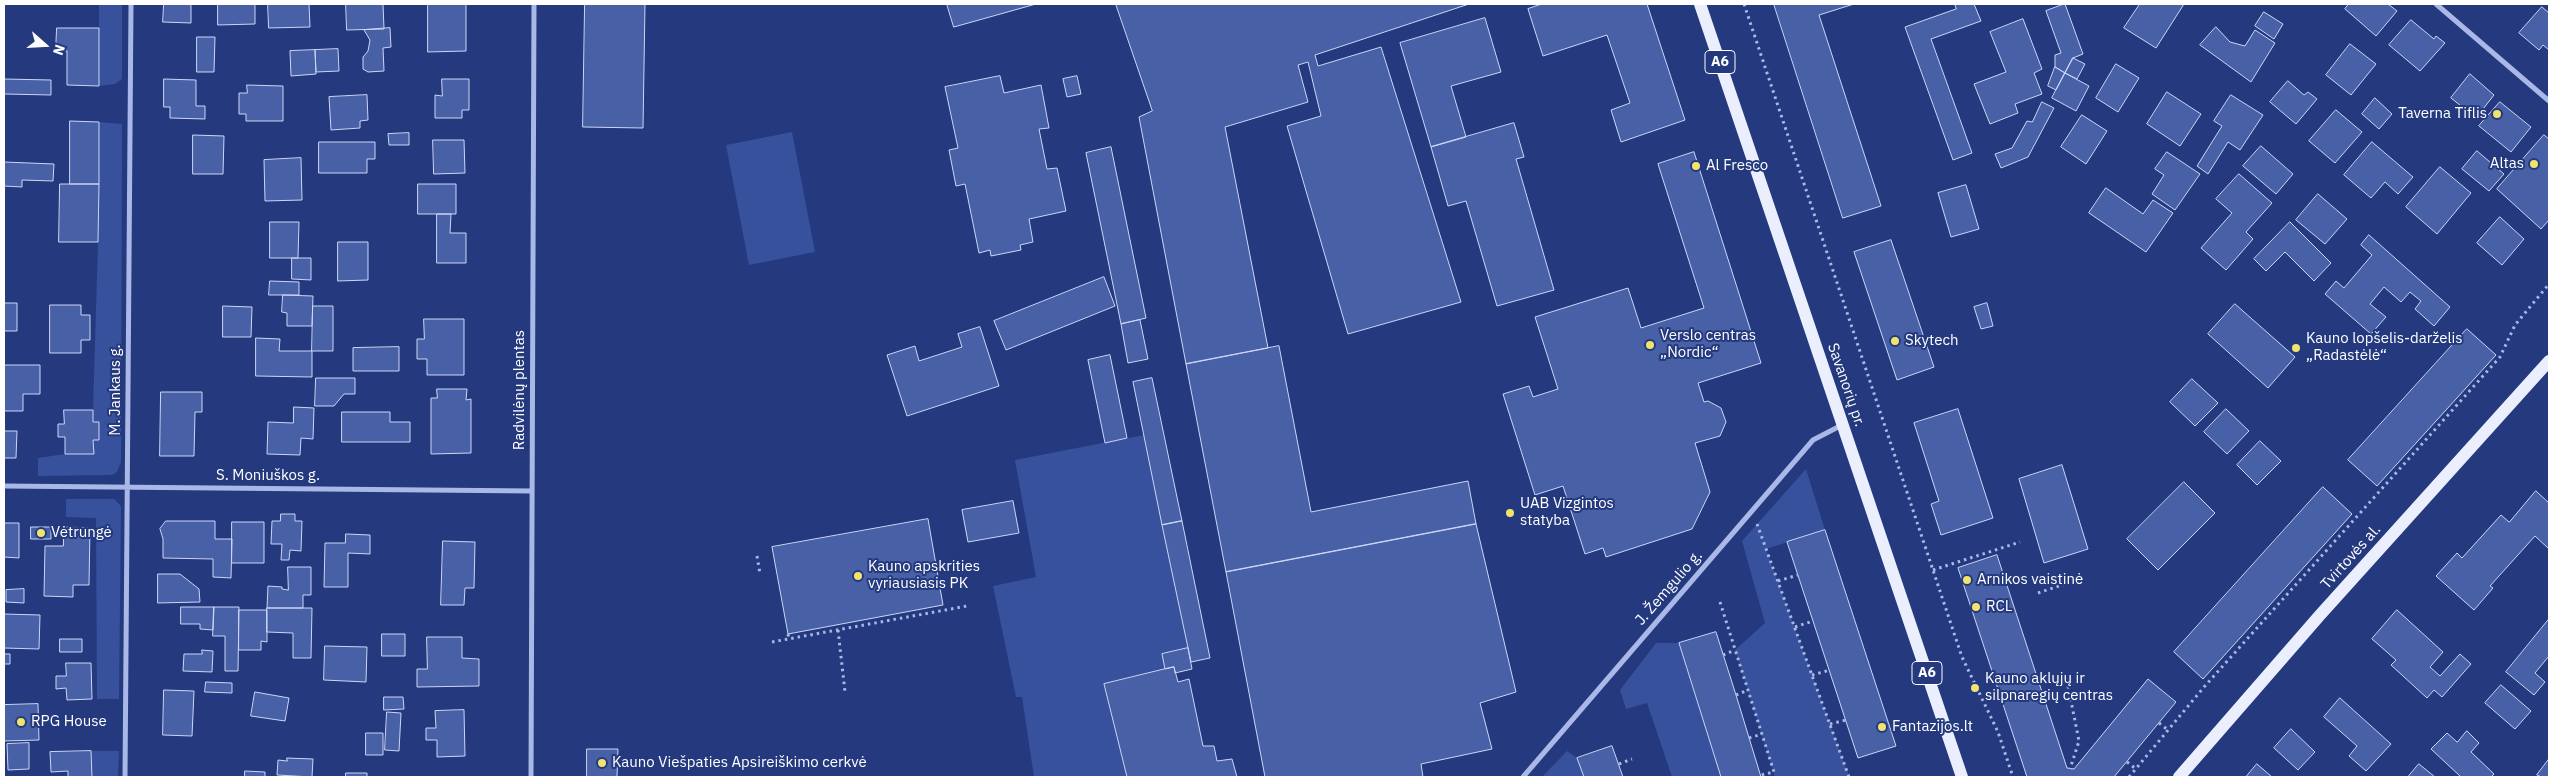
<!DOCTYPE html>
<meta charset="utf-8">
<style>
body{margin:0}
#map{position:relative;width:2553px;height:781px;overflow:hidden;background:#24397e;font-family:"IBM Plex Sans",sans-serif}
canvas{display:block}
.frame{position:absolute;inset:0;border:5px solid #fff;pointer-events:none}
.north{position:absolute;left:20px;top:20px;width:50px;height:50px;-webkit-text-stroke:4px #24397e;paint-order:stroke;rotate:109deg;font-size:14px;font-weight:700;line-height:20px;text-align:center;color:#fff}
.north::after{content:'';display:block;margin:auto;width:18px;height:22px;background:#fff;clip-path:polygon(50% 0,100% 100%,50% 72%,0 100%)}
</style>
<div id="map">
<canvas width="2553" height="781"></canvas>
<div class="frame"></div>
<div class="north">N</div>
</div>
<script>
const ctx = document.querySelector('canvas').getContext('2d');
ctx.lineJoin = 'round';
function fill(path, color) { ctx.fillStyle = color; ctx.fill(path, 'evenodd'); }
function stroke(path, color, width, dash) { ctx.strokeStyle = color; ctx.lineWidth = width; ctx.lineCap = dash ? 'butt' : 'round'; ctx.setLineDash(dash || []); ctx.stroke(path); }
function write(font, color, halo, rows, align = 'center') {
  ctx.font = font + ' "IBM Plex Sans",sans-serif'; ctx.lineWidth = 4; ctx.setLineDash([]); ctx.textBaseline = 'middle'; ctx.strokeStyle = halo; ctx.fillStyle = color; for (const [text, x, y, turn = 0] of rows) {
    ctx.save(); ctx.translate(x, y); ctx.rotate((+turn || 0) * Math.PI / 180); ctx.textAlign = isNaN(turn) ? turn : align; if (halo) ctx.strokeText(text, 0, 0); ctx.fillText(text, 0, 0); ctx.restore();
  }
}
const green = new Path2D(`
 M99,4H122V79L115,84L99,86Z
 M99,122L122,124L121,462L117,472L112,475L38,476V458L65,454H93V440H99V422H93V410L98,242Z
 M792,132L815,252L749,265L726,145Z
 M1144,435L1188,648L1162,654L1165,669L1104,684L1127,777H1034L1022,697H1016L993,586L1036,577L1015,460Z
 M1806,469L1825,530L1766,549L1848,773L1846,777H1775L1735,650L1765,623L1742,541Z
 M66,499H114L121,506L119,699H97L96,518L66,517Z
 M1656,643H1679L1721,777H1672L1647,703L1626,709L1620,690Z
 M91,751H119L118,777H92Z
 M1567,751L1577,758L1584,777H1542Z`);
const building = new Path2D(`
 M164,4H191V23L163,22Z
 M218,4H255V24L218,25Z
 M268,4H309L310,27L269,28Z
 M346,4H383L384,29L347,30Z
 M428,4H466V51L428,52Z
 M585,4H645L643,128L583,127Z
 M947,4H1036L954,27Z
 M1116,4H1469L1315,55L1318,66L1381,47L1461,302L1348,334L1287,126L1321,116L1308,62L1298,65L1308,102L1225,127L1268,348L1186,364L1139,117L1152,111Z
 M1542,4H1647L1685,120L1621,142L1611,110L1630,103L1607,35L1543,56L1528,9Z
 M1774,4H1854L1819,15L1881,206L1843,218Z
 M1955,4H1974L1981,21L1931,39L1972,153L1953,160L1905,27L1956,9Z
 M2065,4L2083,54L2073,58L2065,73L2055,67V55L2061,53L2046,11Z
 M2140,4H2184L2156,48L2124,28Z
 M2349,4H2388L2397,11L2376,36L2345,9Z
 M2542,7L2549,13V50L2543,45L2539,50L2519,33Z
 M2264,12L2283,24L2274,39L2255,26Z
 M1485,18L1501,72L1451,86L1466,137L1431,147L1400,43Z
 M2023,19L2042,69L2034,73L2042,94L2015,104L2018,113L1990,124L1974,84L2006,72L1990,32Z
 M2411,20L2434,39L2436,36L2445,43L2420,71L2389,45Z
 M2216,27L2230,42L2245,46L2255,30L2275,43L2251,82L2200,45Z
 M57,28H99V86L67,85V51H56Z
 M390,28L391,47L383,48L384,71L368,72L363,69V57L368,51L370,40L364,30Z
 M197,37H215L214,72H197Z
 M2350,44L2376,64L2351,95L2326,75Z
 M338,49L339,71L316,72L315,50Z
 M315,50L316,74L291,76L290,51Z
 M2073,58L2085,64L2077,79L2065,73Z
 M2116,64L2139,78L2118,112L2096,98Z
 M2055,67L2065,73L2056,90L2048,86Z
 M2065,73L2089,86L2076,111L2052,98Z
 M2470,74L2494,95L2476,118L2451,98Z
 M1000,76L1004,93L1041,85L1049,128L1039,129L1047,169L1057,168L1066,211L1029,219L1033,242L1020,245L1021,250L991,256L990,250L979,253L965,184L956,186L949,150L958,148L945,87Z
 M1077,76L1081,94L1067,97L1063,79Z
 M4,79L51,80V95L4,94Z
 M164,79L196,80V106H205V119L170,118V107H164Z
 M442,79H469V110H462V118H435V95L442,96Z
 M2288,81L2304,95L2308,92L2317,99L2296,124L2270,102Z
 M247,85L283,86V121H246V114H239V93H247Z
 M2167,92L2201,114L2180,146L2147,124Z
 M367,95L368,120L360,121V128L331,130L329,97Z
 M2231,95L2263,115L2240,150L2228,142L2208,174L2197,166L2222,126L2214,121Z
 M2375,98L2392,114L2379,129L2362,114Z
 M2042,102L2054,108L2028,157L2001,168L1995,154L2012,148L2027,121L2032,122Z
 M2500,102L2531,127L2511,152L2479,126Z
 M2336,110L2362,132L2335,163L2309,141Z
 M2082,115L2107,131L2086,164L2061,147Z
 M70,121L99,122V184H70Z
 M1514,123L1524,157L1516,159L1554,290L1497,306L1466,201L1448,206L1431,147Z
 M409,133V145H389L388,134Z
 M193,135L224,136L223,174H193Z
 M2544,135L2549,139V220L2541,229L2497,189Z
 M433,140H464L465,173L434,174Z
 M319,142H375V159H367V173H319Z
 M2372,142L2413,177L2398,194L2385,182L2371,198L2344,175Z
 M2261,146L2293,174L2276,194L2243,166Z
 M1111,147L1146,318L1121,324L1086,153Z
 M2477,151L2504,174L2489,191L2462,169Z
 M1694,152L1761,363L1698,383L1704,402L1708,401L1721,408L1726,422L1720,436L1695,443L1710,492L1692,529L1606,557L1603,548L1585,554L1563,486L1535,495L1503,394L1529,386L1533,397L1558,389L1535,317L1628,288L1641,328L1704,308L1658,164Z
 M2167,152L2200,174L2175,210L2152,194L2164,175L2155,169Z
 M301,158L302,200L265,201L264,160Z
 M4,162L54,164L53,181L22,180V187L4,186Z
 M2440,167L2471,193L2437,234L2406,207Z
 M2239,174L2272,203L2246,232L2253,239L2226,270L2201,248L2232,213L2216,199Z
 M60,184H99L98,242H59Z
 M418,184H456V214H418Z
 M1966,185L1979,229L1951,237L1938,193Z
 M2106,188L2143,214L2153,200L2173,213L2146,252L2089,213Z
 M2318,194L2347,219L2325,244L2296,220Z
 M437,214H451L450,233H466V263H437Z
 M2500,217L2524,239L2502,265L2477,243Z
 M270,222H299L298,258H270Z
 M2290,222L2331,263L2314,281L2285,252L2266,271L2254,259Z
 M2369,235L2450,307L2434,326L2415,309L2421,301L2410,292L2401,302L2384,287L2370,304L2386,317L2371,334L2325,294L2336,281L2344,288L2372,255L2361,245Z
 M1891,240L1934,367L1897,380L1854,252Z
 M338,242H368V280L338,281Z
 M292,258H311V280L292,279Z
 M1104,277L1115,306L1006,350L994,321Z
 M270,281L299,282V295H269Z
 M283,295L313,296L312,326H287V313L282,312Z
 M4,303H17V331H4Z
 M1987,303L1993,326L1981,329L1974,307Z
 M2235,304L2295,357L2268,388L2208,334Z
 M50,305H81V315H90V340H81V353H50Z
 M223,306L252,307L251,337H223Z
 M313,306H333V351H312Z
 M424,319H464V375H427V359H417V339H424Z
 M1140,320L1148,359L1128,363L1121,324Z
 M980,327L999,386L907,416L887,355L915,346L919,361L962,347L958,334Z
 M2467,329L2496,355L2377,486L2348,460Z
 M256,338L280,339L279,351H312V377L256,376Z
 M1279,346L1311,512L1468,481L1476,524L1226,572L1186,364Z
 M399,347V371H353V348Z
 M1110,355L1127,438L1105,443L1088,360Z
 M4,365H40V394H23V411H4Z
 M316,378H355V394H344L334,406H315Z
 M1152,378L1182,521L1162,525L1133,382Z
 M2192,379L2218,403L2195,426L2170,402Z
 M437,389H467L466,400L471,399V453L431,454V398H437Z
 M161,392H202V412H195L194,456H160Z
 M294,407L314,408L313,439L301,438L300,455L267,454L268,422L293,423Z
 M1958,409L1993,518L1941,535L1931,504L1939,501L1914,423Z
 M2226,409L2249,431L2227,454L2204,432Z
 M64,410H93V422H99V440H93L94,454H65V437H58V424H64Z
 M342,412H390V422H410V442H342Z
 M4,431H17L16,458H4Z
 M2260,441L2281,461L2257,485L2237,465Z
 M2062,465L2088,549L2044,563L2019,479Z
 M2184,482L2215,513L2158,570L2127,539Z
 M2323,487L2352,514L2203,679L2174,652Z
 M2536,491L2549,503V549L2535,536L2490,586L2493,588L2474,610L2436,576L2457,553L2462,558L2501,515L2509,522Z
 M1013,501L1019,533L968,542L962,510Z
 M281,514H295V521H302L301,551L290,550L289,560H281L282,544H271L272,521H280Z
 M928,519L943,605L788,634L772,547Z
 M166,521H215V539H232L231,578L213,577V559L163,558V539L160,529Z
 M1182,521L1210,658L1191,662L1162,525Z
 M232,522H264V563H232Z
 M4,523H19V558L4,557Z
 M1476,524L1516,692L1480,703L1492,749L1421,764L1423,777H1265L1226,572Z
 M31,527H51V539H31Z
 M64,527L90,528L89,585H73V597L44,596L45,546H63Z
 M1825,530L1896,746L1858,758L1787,542Z
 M346,534L370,535V554L348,553V587H324L325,543H345Z
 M443,541L475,542L474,588H465L464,605H441Z
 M1997,555L2067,768L2074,769L2148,679L2176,702L2114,777H2027L1958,568Z
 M288,567H311V595H303V608H267L268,586L282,587V589L288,590Z
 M158,574H180L199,589L200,602L158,603Z
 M24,589V603L6,602V590Z
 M181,607H214L213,630L200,629V624H181Z
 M214,607H239L238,671H225V636H213Z
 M267,608H312L311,658H293V633L267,632Z
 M239,610H267V642L261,641V650H239Z
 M2397,610L2443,652L2430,667L2440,676L2460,654L2471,664L2442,697L2434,690L2427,698L2391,665L2396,660L2372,639Z
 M4,614L40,615L39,649L4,648Z
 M2549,619V656L2535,673L2545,682L2534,695L2506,672Z
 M1716,632L1736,695L1761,777H1721L1679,643Z
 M382,634H405V656H382Z
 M427,637H462V658L479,659V686L417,687V669H427Z
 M60,639H82V652H60Z
 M325,646L367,647L366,682L324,680Z
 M1188,648L1192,669L1175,673L1174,667L1165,669L1162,654Z
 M202,650L213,651L212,672L183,671L184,654H202Z
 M4,654H10V664H4Z
 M66,663H91L92,699L67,700L66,688L56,689V676H66Z
 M1174,667L1178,682L1189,679L1203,746H1214L1217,761L1232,759L1237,777H1127L1104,684Z
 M206,682L232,683V693L205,692Z
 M2501,685L2531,711L2515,729L2485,703Z
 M164,690L194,691L192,736L163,735Z
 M255,692L289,698L285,721L251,716Z
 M384,697H403L404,709L384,710Z
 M2340,698L2391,744L2366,771L2349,756L2357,746L2324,717Z
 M38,704L39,740L4,741V705Z
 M464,710L465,756L437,757V740H426V728H436L435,711Z
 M387,712L401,713L399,751L385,750Z
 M2291,729L2315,752L2298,770L2274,748Z
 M2467,731L2479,743L2471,752L2494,774L2491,777H2461L2431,749L2447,733L2457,742Z
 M366,733H383V755H366Z
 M29,743V769L8,770L7,744Z
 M1612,746L1623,777H1584L1577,758Z
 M587,749H618L617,777H587Z
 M91,751L92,777H68V771L51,772L50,752Z
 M287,758L313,759L312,777L277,775L278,760L287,761Z
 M2549,759V777H2541L2537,775Z
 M2257,764L2272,777H2246Z
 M2419,764L2435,777H2408Z
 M245,771L265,772V777H245Z
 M346,773H367V777H346Z`);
const path = new Path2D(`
 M1744,4L1962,657L1998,732L2013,777
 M1757,524L1849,777
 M757,556L760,574
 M1933,570L2020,542
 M1778,581L1798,575
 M2038,593L2074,581
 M1720,602L1774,772L1761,775
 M1795,627L1813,621
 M838,630L845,692
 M788,634L789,639
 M772,642L967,606
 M1723,655L1735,650
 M1812,675L1830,670
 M2068,686L2079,741L2070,769
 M1736,695L1748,690
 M2159,723L2168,730
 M1830,724L1846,720
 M1749,738L1762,734
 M2127,762L2136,769
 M1619,764L1632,759
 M2129,777L2204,687L2500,357L2515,325L2549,284`);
const street = new Path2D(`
 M2436,4L2549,101
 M4,486L532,491
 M125,777L131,4
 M531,777L534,4
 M1523,777L1813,440L1842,425`);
const primary = new Path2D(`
 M1700,4L1962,777
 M2179,777L2320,615L2549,361`);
const markers = [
 [2497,114,5,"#f0e46d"],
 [2534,164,5,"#f0e46d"],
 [1696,166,5,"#f0e46d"],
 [1895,341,5,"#f0e46d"],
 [1650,345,5,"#f0e46d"],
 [2296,348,5,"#f0e46d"],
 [1510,513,5,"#f0e46d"],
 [41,533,5,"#f0e46d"],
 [858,576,5,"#f0e46d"],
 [1967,580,5,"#f0e46d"],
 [1976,607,5,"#f0e46d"],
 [1975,688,5,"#f0e46d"],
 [21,722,5,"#f0e46d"],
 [1882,727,5,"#f0e46d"],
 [602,763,5,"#f0e46d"]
];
const shields = [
 [1720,62,30],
 [1927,673,30]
];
const shieldNames = [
 ["A6",1720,62],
 ["A6",1927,673]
];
const poiNames = [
 ["Taverna Tiflis",2487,114,"right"],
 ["Altas",2524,164,"right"],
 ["Al Fresco",1706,166],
 ["Verslo centras",1660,336],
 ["„Nordic“",1660,353],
 ["Kauno lopšelis-darželis",2306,339],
 ["„Radastėlė“",2306,356],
 ["Skytech",1905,341],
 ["UAB Vizgintos",1520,504],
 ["statyba",1520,521],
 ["Vėtrungė",51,533],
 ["Kauno apskrities",868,567],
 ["vyriausiasis PK",868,584],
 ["Arnikos vaistinė",1977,580],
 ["RCL",1986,607],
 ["Kauno aklųjų ir",1985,679],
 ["silpnaregių centras",1985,696],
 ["RPG House",31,722],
 ["Fantazijos.lt",1892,727],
 ["Kauno Viešpaties Apsireiškimo cerkvė",612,763]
];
const streetNames = [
 ["Savanorių pr.",1846,385,71],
 ["M. Jankaus g.",116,390,-90],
 ["Radvilėnų plentas",520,390,-90],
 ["S. Moniuškos g.",268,476],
 ["Tvirtovės al.",2351,557,-48],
 ["J. Žemgulio g.",1669,588,-49]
];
fill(green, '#37519c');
fill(building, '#4860a5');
stroke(building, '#ccd6f5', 1);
stroke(path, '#a9b8e6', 3, [2.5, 4]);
stroke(street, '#a9b8e6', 5);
stroke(primary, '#eaeefd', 12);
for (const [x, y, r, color] of markers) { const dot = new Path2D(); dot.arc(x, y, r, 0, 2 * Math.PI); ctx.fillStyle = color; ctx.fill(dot); stroke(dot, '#24397e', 2); }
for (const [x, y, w] of shields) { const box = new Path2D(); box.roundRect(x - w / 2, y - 11.5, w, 23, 4); ctx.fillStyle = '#24397e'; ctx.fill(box); stroke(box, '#fff', 1); }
write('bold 14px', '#fff', null, shieldNames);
write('15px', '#fff', '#24397e', poiNames, 'left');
write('15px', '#fff', '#24397e', streetNames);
</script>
